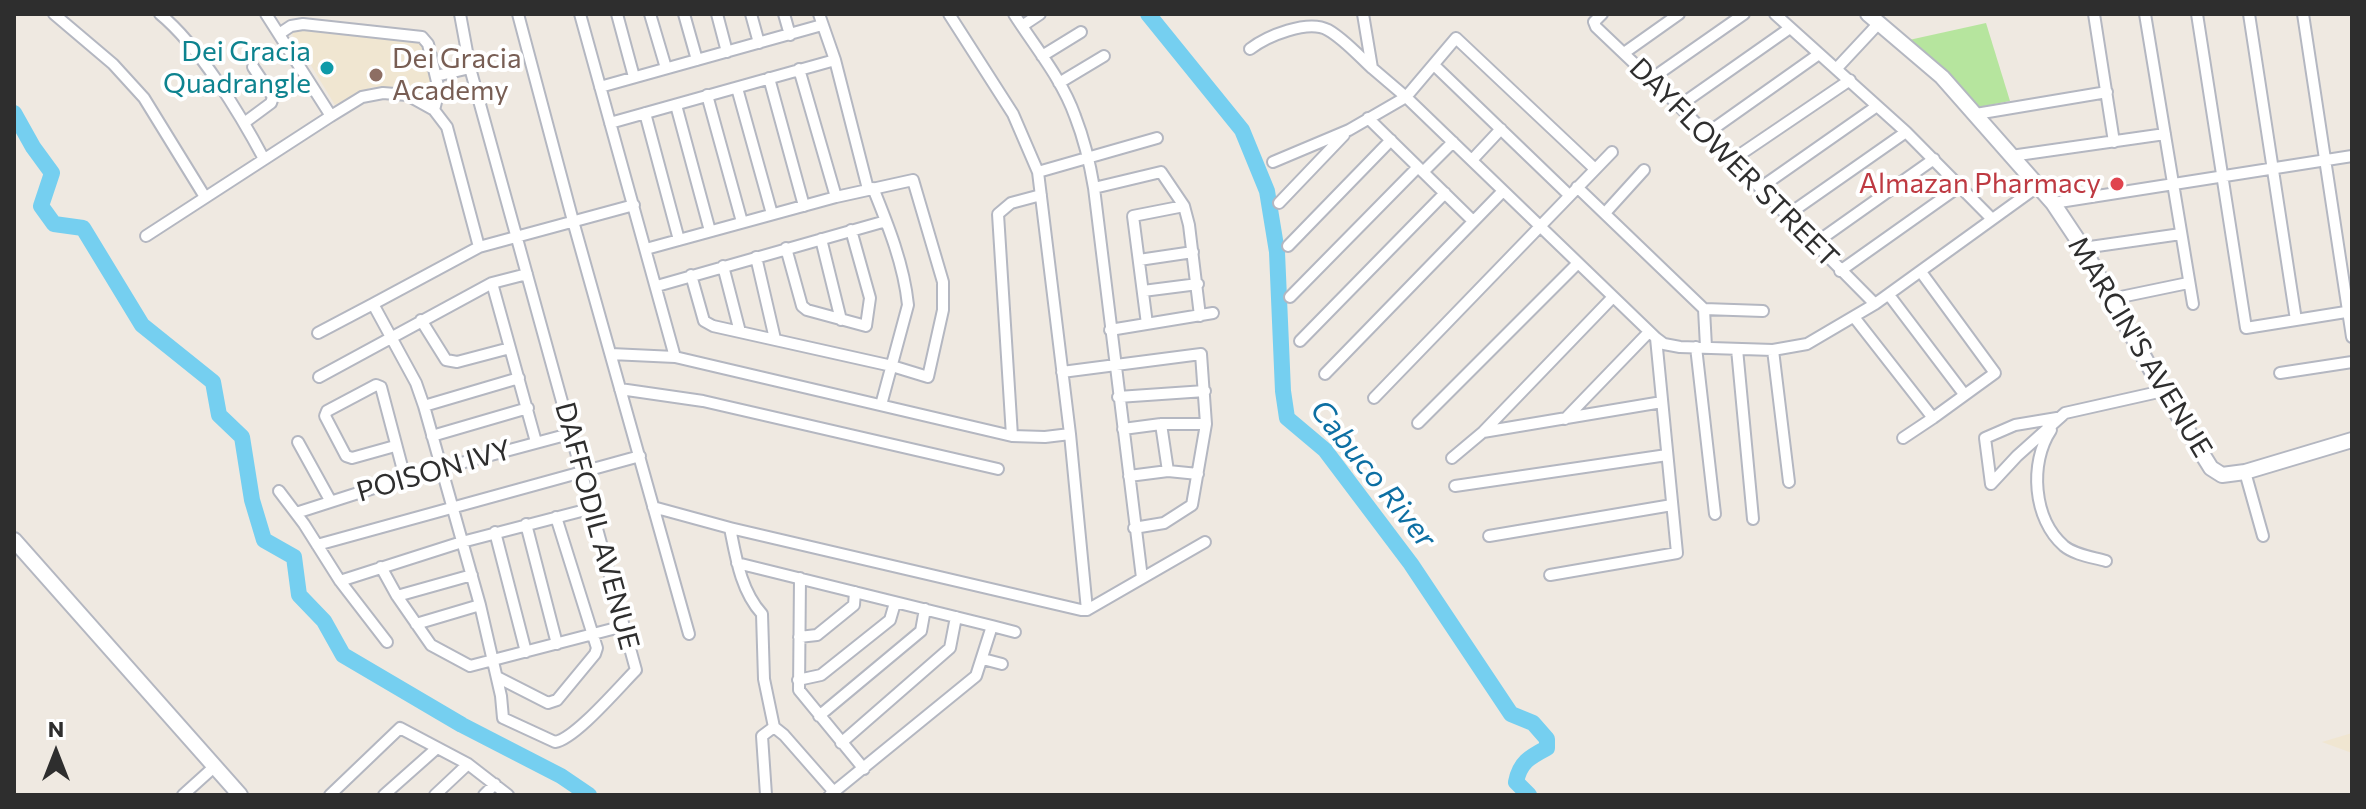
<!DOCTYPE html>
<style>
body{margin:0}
#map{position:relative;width:2366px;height:809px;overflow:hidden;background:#efe9e1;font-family:Commissioner,sans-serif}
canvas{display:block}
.frame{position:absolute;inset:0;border:16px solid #2e2e2e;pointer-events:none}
.north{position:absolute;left:16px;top:713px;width:80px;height:80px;-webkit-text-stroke:6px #fff;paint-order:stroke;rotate:0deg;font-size:22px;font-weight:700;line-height:32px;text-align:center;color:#2e2e2e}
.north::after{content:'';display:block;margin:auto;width:28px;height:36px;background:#2e2e2e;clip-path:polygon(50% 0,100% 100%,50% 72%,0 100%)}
</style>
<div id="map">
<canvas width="2366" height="809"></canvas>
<div class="frame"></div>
<div class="north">N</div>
</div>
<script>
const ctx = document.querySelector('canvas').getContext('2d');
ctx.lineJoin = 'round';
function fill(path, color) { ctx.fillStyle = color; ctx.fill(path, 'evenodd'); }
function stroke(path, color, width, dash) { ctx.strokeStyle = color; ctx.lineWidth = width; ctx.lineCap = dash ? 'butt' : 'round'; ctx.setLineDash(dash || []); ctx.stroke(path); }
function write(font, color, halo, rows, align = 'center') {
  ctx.font = font + ' Commissioner,sans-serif'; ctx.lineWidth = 8; ctx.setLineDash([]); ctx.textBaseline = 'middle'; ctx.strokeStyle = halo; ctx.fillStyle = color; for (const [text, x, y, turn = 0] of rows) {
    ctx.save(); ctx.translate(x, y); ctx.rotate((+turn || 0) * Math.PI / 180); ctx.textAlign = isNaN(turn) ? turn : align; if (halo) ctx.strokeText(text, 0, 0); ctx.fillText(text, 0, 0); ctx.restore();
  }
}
const education = new Path2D(`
 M305,29L427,38L437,96L372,87L335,105L290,31Z
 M2352,733V753L2322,742Z`);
const green = new Path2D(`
 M1986,23L2010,101L1975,108L1909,40Z`);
const river = new Path2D(`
 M1148,14L1242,130L1267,191L1277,252L1283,391L1287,418L1325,450L1411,564L1511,714L1533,723L1547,739V748C1530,757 1520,762 1516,782L1529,795
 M14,113L33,147L52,173L41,206L54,224L83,228L142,325L213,382L219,415L242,437L252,500L264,540L294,557L299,595L324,621L343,655L462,725L561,776L589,795`);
const street = new Path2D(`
 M54,14L113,64L144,98L205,197
 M160,14C199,46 240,114 264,159
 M266,14L331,116
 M460,14L470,68L636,670C619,687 575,739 555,742L503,718L501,696L480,605L424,406L416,383L373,304L479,247L634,205
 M518,14L573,221L689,634
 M580,14L675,357
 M617,14L634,77
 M650,14L666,68
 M684,14L697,60
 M717,14L727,52
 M751,14L759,43
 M784,14L790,35
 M819,14L835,60L868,189
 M949,14L1013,114L1038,172L1070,434L1087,610
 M1014,14C1035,47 1062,79 1075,116C1084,139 1090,164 1094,188L1142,578
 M1363,14L1372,68L1406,97L1656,338L1664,344L1680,347L1773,350L1807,344L1875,304L2037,187
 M1602,14L1594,22L1596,27L1679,106L1875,304
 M1775,14L1906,132L1992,219
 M2094,14L2114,142
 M2145,14L2193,304
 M2197,14L2246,328L2352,311
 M2249,14L2296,320
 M2303,14L2352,337
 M1022,26L1040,14
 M279,34L291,26L303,24L422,37L428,44L439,90L434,110
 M1250,49C1267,36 1308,19 1328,30C1344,39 1359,56 1372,68
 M1624,53L1679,14
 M1042,56L1081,32
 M1434,65L1569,195
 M1837,68L1879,23
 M799,69L836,197
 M436,76L470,68
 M769,78L804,206
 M1651,79L1744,14
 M1059,83L1104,56
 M600,87L822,25
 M737,88L772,214
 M707,95L742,222
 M676,105L710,231
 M1679,106L1790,28
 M645,113L679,240
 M1976,114L2107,92
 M1368,118L1473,221
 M244,123L271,103L273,97L253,67
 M610,123L835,60
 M1706,134L1819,54
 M2011,156L2165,134
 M1472,160L1501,129
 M1732,160L1850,80
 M1273,162L1349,130L1406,97L1456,38L1595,169
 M1038,172L1157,138
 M1423,172L1453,142
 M1577,187L1704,309L1706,347
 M873,188C888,225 904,265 908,305L881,405
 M1094,188L1161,172L1184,206L1189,225L1200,316
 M1760,188L1877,106
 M1279,203L1344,135
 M2053,203L2352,156
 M1605,213L1644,170
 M1786,216L1906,132
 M146,236L331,116L362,97L383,93L407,95L434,110L447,127L479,247
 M821,239L841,320
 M1814,244L1934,159
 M1288,246L1391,140
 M786,248L802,306L807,310L866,326L870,298L851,230
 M2083,248L2181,234
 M646,249L836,197L913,180L943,282V310L928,377L892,366L713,326L704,321L691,275
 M756,257L775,339
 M1139,260L1193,252
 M723,266L740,332
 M1840,271L1960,186
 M492,283L536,442
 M657,286L886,221
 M1143,291L1198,284
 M1889,295L1964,394
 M1290,297L1418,167
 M2111,299L2188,283
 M1704,309L1763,311
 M1854,317L1933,418L1995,373L1921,272
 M421,320L446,360L457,362L510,348
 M1147,324L1133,216L1184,206
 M1110,330L1213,313
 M318,333L373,304
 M1300,341L1445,193
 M1696,347L1715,514
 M1737,349L1753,519
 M1773,350L1789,482
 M611,354L675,357L1012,436L1045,437L1070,434
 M1062,372L1201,354L1206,424L1192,505L1164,523L1134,528
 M2280,373L2352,362
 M1325,374L1503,191
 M319,377L492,283L527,274
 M620,389L703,401L998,469
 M1118,397L1205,391
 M1374,398L1612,152
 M424,406L519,378
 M1565,419L1649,332
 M1418,423L1578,263
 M1161,424L1168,471
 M1123,429L1161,424H1206
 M2051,430C2029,463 2033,519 2064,546C2075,555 2092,557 2106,561
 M1483,432L1662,402
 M432,436L528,408
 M1012,436L998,214L1011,203L1041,195
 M1903,438L1933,418
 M298,442L330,500
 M395,446L352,458L346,456L325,416L327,411L376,385L381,387L405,478
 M1452,458L1483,432L1613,297
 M2245,472L2263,536
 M1129,476L1168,471L1198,474
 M1991,484L2017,456L2065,413L2163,391
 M1991,484L1985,438L2015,425L2057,418
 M1455,486L1667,455
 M279,491L304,524L340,581L387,642
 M653,507L730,528L1081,610H1087L1205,542
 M296,513L405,478L573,433
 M526,524L557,644
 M730,528C736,558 741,591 762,614L764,679L774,727L784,735L834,792
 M495,532L526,652
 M1489,536L1672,505
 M317,545L640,456
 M737,563L992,626L976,676L830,795
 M381,567L397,596L431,645L470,666L624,626
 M1550,575L1677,553L1656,338
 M800,578L799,690L864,769
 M340,581L462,542L593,508
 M397,596L472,575
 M416,624L480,605
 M992,626L1015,632
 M799,637L817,635L854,605L855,592
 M983,659L1002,664
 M497,677L548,703L557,700L595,654L597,648L556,517
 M798,680L821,675L890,620L895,603
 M819,716L921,631L925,609
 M841,743L950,648L956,617
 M183,795L214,767
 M330,795L400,728L468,764L508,795
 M384,795L437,748
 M435,795L468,764
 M484,795L495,784
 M766,795L762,736L774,727`);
const secondary = new Path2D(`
 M1868,14L1942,77L2053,203L2083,248L2163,391L2211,468L2222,475L2245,472L2352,440
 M14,540L240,795`);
const markers = [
 [327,68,8,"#0f9aa8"],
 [376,75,8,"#8d6e63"],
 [2117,184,8,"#e0444e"]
];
const cultureNames = [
 ["Dei Gracia",311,52],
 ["Quadrangle",311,84]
];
const educationNames = [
 ["Dei Gracia",392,59],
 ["Academy",392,91]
];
const streetNames = [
 ["DAYFLOWER STREET",1734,163,45],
 ["MARCIN'S AVENUE",2140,347,59],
 ["POISON IVY",434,471,-16],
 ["DAFFODIL AVENUE",597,526,75]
];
const healthNames = [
 ["Almazan Pharmacy",2101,184]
];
const waterNames = [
 ["Cabuco River",1373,474,51]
];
fill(education, '#f0e6d1');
fill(green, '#b6e59e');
stroke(river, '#75cff0', 16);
stroke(street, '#b4b7c1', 14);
stroke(secondary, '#b4b7c1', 18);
stroke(street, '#fff', 10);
stroke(secondary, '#fff', 14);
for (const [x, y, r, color] of markers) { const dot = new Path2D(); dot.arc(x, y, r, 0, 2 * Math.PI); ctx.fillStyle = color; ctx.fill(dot); stroke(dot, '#fff', 3); }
write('28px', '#0d838f', '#fff', cultureNames, 'right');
write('28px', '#785e54', '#fff', educationNames, 'left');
write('28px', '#2e2e2e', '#fff', streetNames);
write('28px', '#be3a42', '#fff', healthNames, 'right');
write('italic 30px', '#0d6fa3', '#fff', waterNames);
</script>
